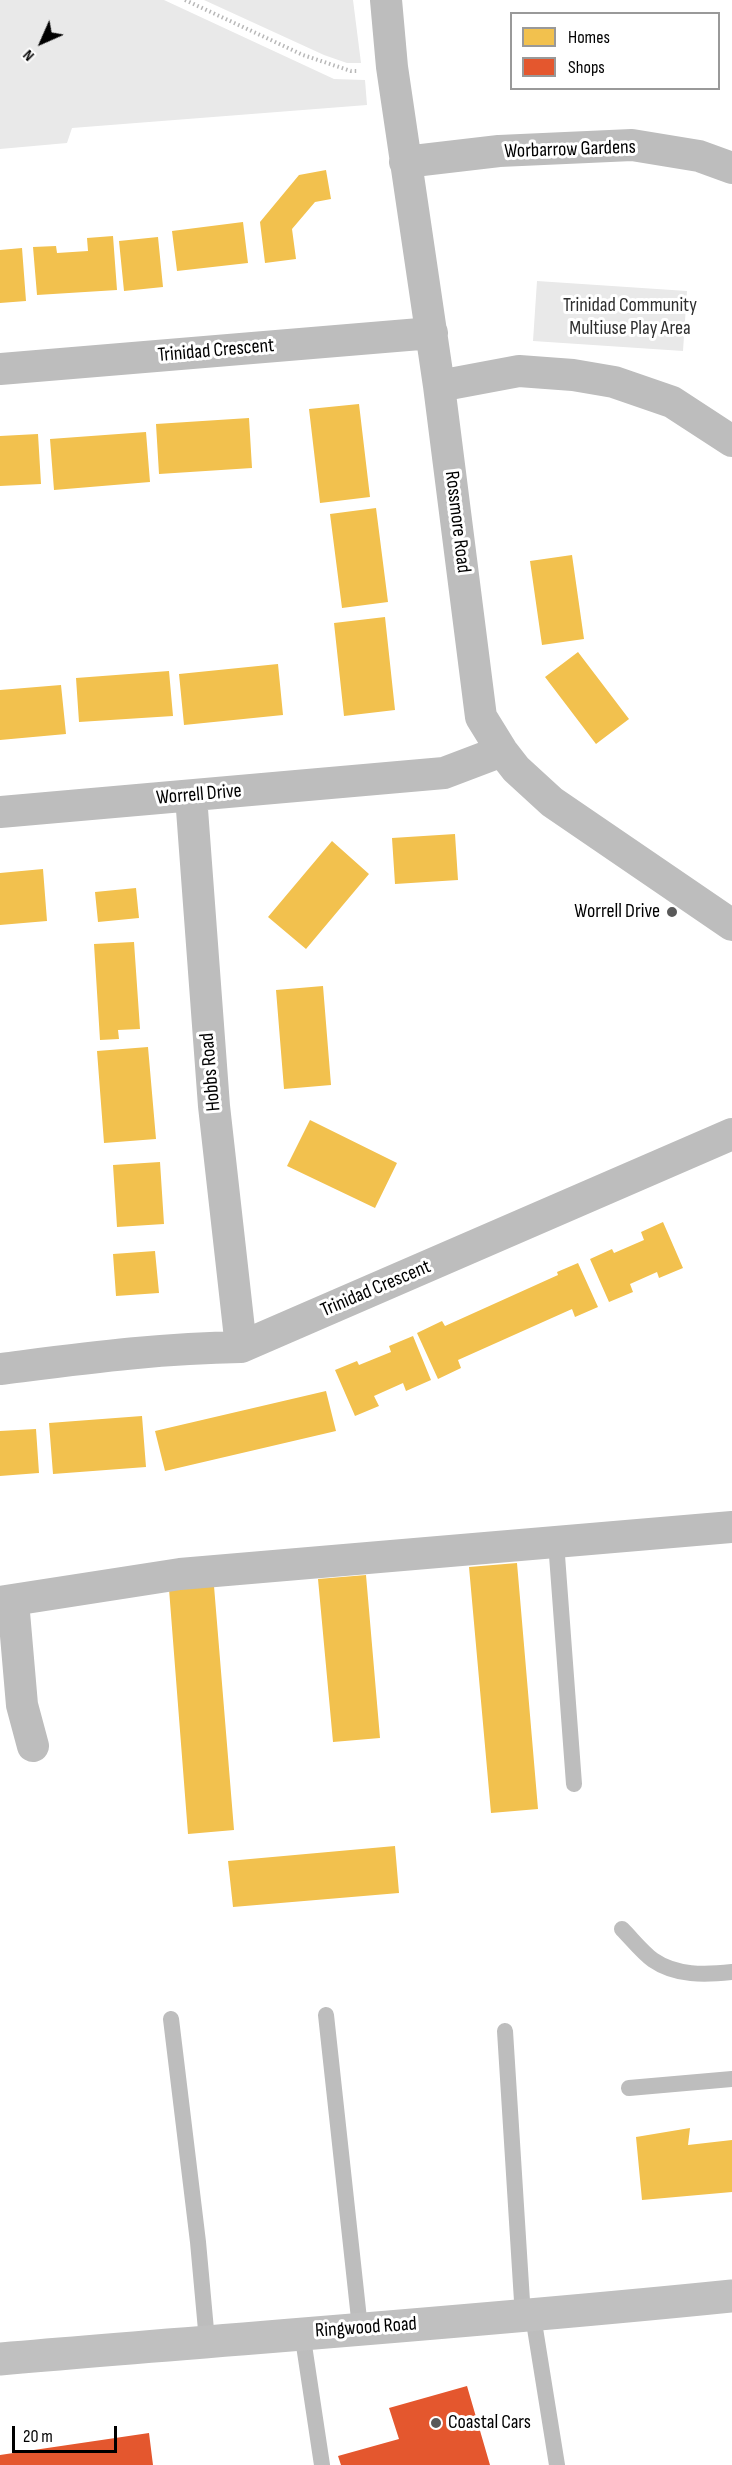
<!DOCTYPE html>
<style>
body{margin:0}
#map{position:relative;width:732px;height:2465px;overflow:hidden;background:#fff;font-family:"Sofia Sans Condensed",sans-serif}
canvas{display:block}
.legend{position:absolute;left:510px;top:12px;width:210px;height:78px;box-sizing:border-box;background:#fff;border:2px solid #999;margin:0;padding:8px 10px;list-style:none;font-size:18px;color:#000}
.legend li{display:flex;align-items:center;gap:12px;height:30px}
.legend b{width:30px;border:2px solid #999}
.north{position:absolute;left:12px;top:12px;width:60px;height:60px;-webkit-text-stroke:4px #fff;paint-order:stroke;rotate:225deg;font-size:16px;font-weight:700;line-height:24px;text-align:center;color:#000}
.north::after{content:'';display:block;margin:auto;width:21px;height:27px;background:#000;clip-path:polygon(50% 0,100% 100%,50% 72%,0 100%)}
.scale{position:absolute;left:12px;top:2426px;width:105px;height:27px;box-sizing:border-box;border:3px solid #000;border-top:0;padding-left:8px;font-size:18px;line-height:21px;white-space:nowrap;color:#000;-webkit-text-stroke:4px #fff;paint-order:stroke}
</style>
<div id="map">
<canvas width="732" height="2465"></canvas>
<ul class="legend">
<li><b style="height:16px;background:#f2c14e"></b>Homes</li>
<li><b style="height:16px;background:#e4572e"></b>Shops</li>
</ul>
<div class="north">N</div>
<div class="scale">20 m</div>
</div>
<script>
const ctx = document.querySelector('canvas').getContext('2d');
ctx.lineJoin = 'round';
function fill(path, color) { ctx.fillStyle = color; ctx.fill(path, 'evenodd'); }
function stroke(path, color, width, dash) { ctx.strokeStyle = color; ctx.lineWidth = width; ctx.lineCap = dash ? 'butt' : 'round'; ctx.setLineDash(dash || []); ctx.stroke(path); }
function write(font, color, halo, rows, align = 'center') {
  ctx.font = font + ' "Sofia Sans Condensed",sans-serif'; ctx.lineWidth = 6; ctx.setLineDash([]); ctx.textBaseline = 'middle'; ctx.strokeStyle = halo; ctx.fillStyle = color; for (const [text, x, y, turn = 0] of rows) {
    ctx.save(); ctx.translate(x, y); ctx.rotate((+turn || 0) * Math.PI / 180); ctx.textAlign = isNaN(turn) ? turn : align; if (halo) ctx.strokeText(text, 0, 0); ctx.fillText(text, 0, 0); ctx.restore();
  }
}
const green = new Path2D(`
 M0,0H164L334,79L365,80L367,105L72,128L67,143L0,149Z
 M204,0H353L361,63H347L324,55Z
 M537,281L687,291L683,351L533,341Z`);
const homes = new Path2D(`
 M326,170L331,199L315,202L292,229L296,259L265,263L260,222L299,175Z
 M243,222L248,263L177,271L172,231Z
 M113,236L117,290L37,295L33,247L56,246L57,253L88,251L87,238Z
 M158,237L163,287L124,291L119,241Z
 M22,248L26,301L0,303V250Z
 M359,404L370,497L320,503L309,409Z
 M249,418L252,468L159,474L156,424Z
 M146,432L150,482L54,490L50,439Z
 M38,434L41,484L0,486V436Z
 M376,508L388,602L342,608L330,514Z
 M572,555L584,639L542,645L530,561Z
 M385,617L395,710L344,716L334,623Z
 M578,652L629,719L596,744L545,677Z
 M278,664L283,715L184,725L179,674Z
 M169,671L173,716L79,722L76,678Z
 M61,685L66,734L0,740V690Z
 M455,834L458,880L395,884L392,838Z
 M332,841L369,874L306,949L268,917Z
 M43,869L47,921L0,925V873Z
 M136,888L139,918L98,922L95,892Z
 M134,942L140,1029L118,1030L119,1039L100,1040L94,944Z
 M323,986L331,1085L284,1089L276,990Z
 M148,1047L156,1139L104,1143L97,1051Z
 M310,1120L397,1163L375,1208L287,1166Z
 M160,1162L164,1224L117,1227L113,1165Z
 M663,1222L683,1268L659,1278L657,1272L630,1284L633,1292L609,1302L590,1259L612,1249L614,1253L644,1240L641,1232Z
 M155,1251L159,1293L116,1296L113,1254Z
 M578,1263L598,1307L575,1317L572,1309L458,1360L461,1368L438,1379L417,1333L442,1321L445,1326L558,1275L557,1272Z
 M413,1336L431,1380L406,1391L403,1383L374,1396L379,1406L355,1416L335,1370L357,1361L359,1365L391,1352L389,1346Z
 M326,1391L336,1431L165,1471L155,1431Z
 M142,1416L146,1467L53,1474L49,1423Z
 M36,1429L39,1473L0,1476V1431Z
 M517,1563L538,1809L491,1813L469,1567Z
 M366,1575L380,1738L333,1742L318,1579Z
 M214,1586L234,1830L188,1834L169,1589Z
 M395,1846L399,1893L233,1907L228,1861Z
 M690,2128L688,2145L732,2140V2192L642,2200L636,2137Z`);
const shops = new Path2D(`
 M467,2386L490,2465H341L338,2456L399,2439L389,2408Z
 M149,2433L153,2465H0V2455Z`);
const path = new Path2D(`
 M185,0L303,55L351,71H359`);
const lane = new Path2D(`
 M556,1542L574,1784
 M622,1929C632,1939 642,1952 653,1960C676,1976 705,1975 732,1972
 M326,2015L360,2328
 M171,2019L198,2242L207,2341
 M505,2031L523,2317
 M629,2088L732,2079
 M533,2316L557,2465
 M302,2332L322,2465`);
const street = new Path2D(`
 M386,0L392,67L439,386L481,717L502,751L516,769L552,802L732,925
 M405,162L499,151L632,145L699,156L732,168
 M0,369L432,333
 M439,386L519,371L573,375L614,382L672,402L732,441
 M191,796L214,1106L241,1347
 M0,812L444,773L502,751
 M0,1369C80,1359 160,1348 241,1347L732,1134
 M13,1601L22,1705L33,1746
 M0,1602L180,1574L732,1527`);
const secondary = new Path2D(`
 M0,2359C244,2338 488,2321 732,2296`);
const markers = [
 [672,912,6,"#595959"],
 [436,2423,6,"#595959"]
];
const streetNames = [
 ["Worbarrow Gardens",570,150,-2],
 ["Trinidad Crescent",216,351,-5],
 ["Rossmore Road",457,522,83],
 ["Worrell Drive",199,795,-5],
 ["Hobbs Road",211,1072,-95],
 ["Trinidad Crescent",376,1289,-23],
 ["Ringwood Road",366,2328,-4]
];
const parkNames = [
 ["Trinidad Community",630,306],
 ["Multiuse Play Area",630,329]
];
const poiNames = [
 ["Worrell Drive",660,912],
 ["Coastal Cars",448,2423,"left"]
];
fill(green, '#e9e9e9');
fill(homes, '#f2c14e');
fill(shops, '#e4572e');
stroke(path, '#b8b8b8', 4, [1.5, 3]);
stroke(lane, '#bdbdbd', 16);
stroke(street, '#bdbdbd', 32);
stroke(secondary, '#c0c0c0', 33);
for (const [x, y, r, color] of markers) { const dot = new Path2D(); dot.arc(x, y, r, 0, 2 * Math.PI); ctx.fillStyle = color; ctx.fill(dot); stroke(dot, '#fff', 2); }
write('20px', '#000', '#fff', streetNames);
write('20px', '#2e2e2e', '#fff', parkNames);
write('20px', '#000', '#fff', poiNames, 'right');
</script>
